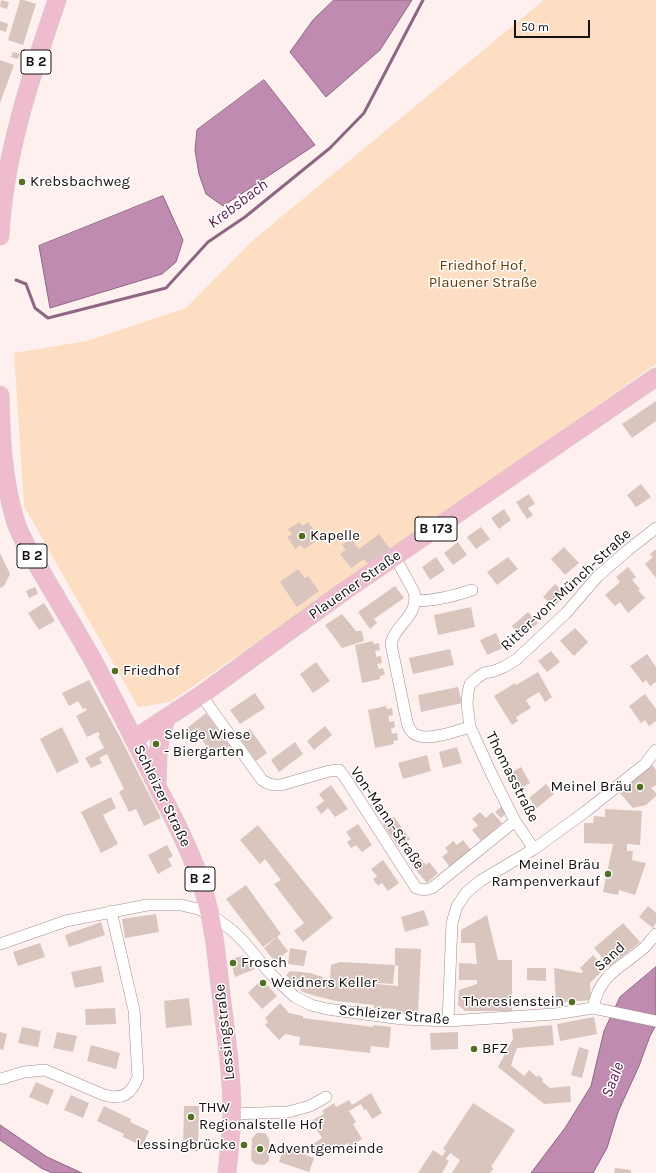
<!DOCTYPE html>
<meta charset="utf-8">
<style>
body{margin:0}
#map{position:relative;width:656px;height:1173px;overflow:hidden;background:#fdf0ef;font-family:Karla,sans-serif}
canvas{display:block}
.scale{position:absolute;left:514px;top:20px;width:76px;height:18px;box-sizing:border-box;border:2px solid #171010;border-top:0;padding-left:5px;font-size:12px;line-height:14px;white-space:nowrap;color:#171010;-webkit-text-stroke:3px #fff;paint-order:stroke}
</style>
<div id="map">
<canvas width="656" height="1173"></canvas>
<div class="scale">50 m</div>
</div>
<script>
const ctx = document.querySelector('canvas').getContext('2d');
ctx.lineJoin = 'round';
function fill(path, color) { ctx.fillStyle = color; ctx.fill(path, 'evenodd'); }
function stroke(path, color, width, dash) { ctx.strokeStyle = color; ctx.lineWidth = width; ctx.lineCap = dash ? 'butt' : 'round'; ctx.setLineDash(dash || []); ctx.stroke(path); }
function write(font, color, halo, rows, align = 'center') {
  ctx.font = font + ' Karla,sans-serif'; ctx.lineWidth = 3; ctx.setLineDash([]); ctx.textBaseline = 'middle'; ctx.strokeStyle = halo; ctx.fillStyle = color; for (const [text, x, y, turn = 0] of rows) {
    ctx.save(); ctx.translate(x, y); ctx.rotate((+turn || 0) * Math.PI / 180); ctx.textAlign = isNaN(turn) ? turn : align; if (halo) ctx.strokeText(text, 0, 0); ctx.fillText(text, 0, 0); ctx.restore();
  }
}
const green = new Path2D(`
 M544,0H656V364L385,555L170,702L138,707L24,506L14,353L87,341L186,308L252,241Z`);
const water = new Path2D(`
 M334,0H412L380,50L326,97L290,52L313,20Z
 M264,80L315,145L223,206L206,194L199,174L195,150L197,130Z
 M163,196L183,240L176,262L162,274L50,308L39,246Z
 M656,967V1025L650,1036L639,1066L618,1112L607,1148L593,1173H531L565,1128L591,1086L604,1031L620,997Z
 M0,1125L47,1157L82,1173H52L41,1168L0,1140Z`);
const stream = new Path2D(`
 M16,280L26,284L35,308L48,318L166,288L208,242L245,217L330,148L364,113L423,0`);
const building = new Path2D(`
 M1,0L9,2L7,9L0,7Z
 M20,0H24L36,4L23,45L8,40Z
 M0,21L8,24L6,32L0,30Z
 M13,52L20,54L18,59L11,57Z
 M0,60L14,65L0,103Z
 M656,401V421L632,438L622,424Z
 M641,484L651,497L636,507L627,495Z
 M529,494L535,504L528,508L533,515L527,519L516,502Z
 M504,509L511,520L499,529L491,518Z
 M300,522L302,526L308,522L317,534L312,537L315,542L304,549L301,545L295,549L287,537L292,534L288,529Z
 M481,527L490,539L476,549L467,537Z
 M379,534L390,549L369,565L364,559L351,568L340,554L346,550L342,545L351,539L359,549Z
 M458,542L467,555L453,565L444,553Z
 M564,547L579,563L565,575L551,559Z
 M656,549V578L645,564L653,557L650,554Z
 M0,553L10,574L4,586L0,588Z
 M436,557L445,570L430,580L422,567Z
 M508,557L518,569L497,585L487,572Z
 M628,567L636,577L632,580L640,589L638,590L645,598L628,613L620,602L615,606L605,595L620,582L616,577Z
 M298,569L305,578L308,576L319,591L297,607L280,582Z
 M555,584L566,594L554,607L543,597Z
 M395,586L404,598L374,619L377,623L370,629L358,612Z
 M35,587L38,594L29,598L26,591Z
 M44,603L55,621L39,630L28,613Z
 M471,607L475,627L438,635L434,615Z
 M528,612L538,623L522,638L512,626Z
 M342,614L356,631H362L364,641L342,648L325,625Z
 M575,628L588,642L574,656L560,641Z
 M496,633L503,648L487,655L480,640Z
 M373,641L374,644L379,643L380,650L375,651L376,654V657L381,656L382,663L377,664L379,669L383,668L385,675L380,676V679L362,683L355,645Z
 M450,649L454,665L413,674L409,658Z
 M551,651L560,662L547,672L538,661Z
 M647,654L656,667V682L650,686L646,680L643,683L630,666Z
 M316,662L330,681L313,693L300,674Z
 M538,672L552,697L545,702L539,692L526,700L531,708L516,717L518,721L512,725L494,696L515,683L516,685Z
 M89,680L121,739L161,818L144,826L136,809L129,812L119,792L124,789L107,754L99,758L102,763L91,768L85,758L104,748L98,736L100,735L98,732L87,737L76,716L87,710L85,708L83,709L78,701L69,706L62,693Z
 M458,687L462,703L421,712L418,695Z
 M255,693L265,708L240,724L230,710Z
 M645,694L656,709V721L649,726L645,720L641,723L629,706Z
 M386,706L387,709L392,708L393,715L388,716L389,719V722L394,721L395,727L391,729L392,734L397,733L398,740L393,741L394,744L375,748L368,710Z
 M206,713L230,746L214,755L201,739L195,742L186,729Z
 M325,726L332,735L314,750L307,741Z
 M62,727L79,762L57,773L40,739Z
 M250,729L267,753L256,761L239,737Z
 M295,742L303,754L279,772L271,760Z
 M457,747L462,763L443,768L439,752Z
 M427,755L431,771L403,779L398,763Z
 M652,765L656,770V785L651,788L656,793V796L646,805L633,808L619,792Z
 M521,767L530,783L515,791L506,775Z
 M546,784L554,794L537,808L529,798Z
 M331,785L348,809L335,817L328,808L321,814L316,807L324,801L319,794Z
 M111,797L116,808L103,815L118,844L101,853L81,812Z
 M503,805L507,813L501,818L495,812Z
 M605,809L642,811L640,845L627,844V851H633L632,860L646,863L635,895L619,890L618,895L603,892L613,844L584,843V823H593L594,816L605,817Z
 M480,812L486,818L492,812L502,823L481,841L472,830L478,825L472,819Z
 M394,817L410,839L399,847L383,825Z
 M358,824L372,845L362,852L356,845L351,848L347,842L351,839L346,832Z
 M258,825L333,918L303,942L294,931L304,923L274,884L281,880L265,859L260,864L240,840Z
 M463,840L471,850L450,867L442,857L448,852L445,848L453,841L457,845Z
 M167,845L173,856L168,859L172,866L158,874L148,855Z
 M419,857L426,865L429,862L438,873L427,883L411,864Z
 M383,860L399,883L388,891L382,883L378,886L373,879L377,876L371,869Z
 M246,885L281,934L263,947L226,899Z
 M648,906L656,913V923L653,928L639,917Z
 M424,910L429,925L405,932L401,917Z
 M156,914L159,932L125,938L122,919Z
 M487,915L498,960H512V1011H465L458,1005L459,990L477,984V980H459V963L477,964L475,943H461V930Z
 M101,922L105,935L69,947L65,935Z
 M623,923L640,942L610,967L594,948Z
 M277,937L288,951L275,962L264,948Z
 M40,943L45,957L18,966L13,952Z
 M290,948L307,951L304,966L288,964Z
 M395,948L421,949L418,1013L397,1012L396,1009L374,1008V1005L336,1001L316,996L303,992L286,975L290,971L310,973L323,977L322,978L330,980L331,965L340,962L395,965ZM395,965L398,966V986L332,980L393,984Z
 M593,955L605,968L590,983L591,1000L556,1003L554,968L582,973L583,971L580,968Z
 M243,956L255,969L235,977L230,959Z
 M101,966L104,982L75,988L71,972Z
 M527,968H546V981L527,980Z
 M262,979L277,996L262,1009L248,993Z
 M189,998L192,1025L166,1028L164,1001Z
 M280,1003L289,1013L303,1016V1018L373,1027V1025L391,1027L389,1048L371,1046L370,1053L299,1045L300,1037L285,1034L279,1040L265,1025L268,1022L265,1018Z
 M115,1008L116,1024L86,1025L85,1009Z
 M594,1017L597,1034L560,1041L557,1024Z
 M552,1025L554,1045L517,1048L511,1065L524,1076L529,1070L537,1077L538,1075L543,1079L542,1081L550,1088L570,1086L571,1102L544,1104L498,1067L513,1039L512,1029Z
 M22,1027L41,1031L38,1047L18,1043Z
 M0,1032L7,1034L3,1050L0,1049Z
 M57,1032L77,1036L73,1052L53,1048Z
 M458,1032V1049L431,1050L430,1033Z
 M91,1045L120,1053L116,1069L87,1061Z
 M579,1047L589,1050L582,1078L571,1075Z
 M36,1082L54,1090L48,1105L29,1097Z
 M371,1093L382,1113L372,1119L366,1109L364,1110L361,1104L349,1111L356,1122L353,1124L362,1139L350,1146L348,1143L334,1151L331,1146L315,1155L310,1146L322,1138L311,1121L324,1114L322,1111L334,1103L336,1107L349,1100L352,1105Z
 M71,1095L89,1103L83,1118L64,1110Z
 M473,1103L515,1130L491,1167L494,1168L490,1173H452L460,1160L450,1153L446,1159L449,1161L442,1173H418L433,1150L442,1156L446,1151L443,1149Z
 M104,1106L131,1119L130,1122L149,1131L142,1146L123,1137L124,1134L97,1121Z
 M184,1106H199L198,1151L183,1150Z
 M257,1133H265L269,1139V1161L264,1165L255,1164L251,1160L252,1138Z
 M284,1147L314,1158L309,1172L279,1162Z
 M615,1168L631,1170V1173H614Z`);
const minor = new Path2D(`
 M395,557L414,592C420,616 394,625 391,644L407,722C408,726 410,730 413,733C426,743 455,731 470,727
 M415,601C435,601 454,596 472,590
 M201,695L262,780C269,785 273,785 281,785L329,771L339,770L344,776L416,888L424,890L432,888L515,821
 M534,849L515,821L492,775L470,727L467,704L468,692L470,684L477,678L484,673L494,671L504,667L517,659L566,613L598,576L628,550L656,528
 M0,944L66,921L147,905H181L198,909L210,914L233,931L245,943L268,971L281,984L295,997L311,1005L327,1009L402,1019L448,1021L555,1014L593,1008L656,1021
 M593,1008C600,972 622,968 646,946C649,942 653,938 656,934
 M448,1021L452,923L457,906L466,893L480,881L534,849L585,812L645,764L656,750
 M1,1079L24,1072L45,1070L104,1095C122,1100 131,1095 138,1077L134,1010L111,911
 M232,1114L288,1112L310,1106L326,1097`);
const primary = new Path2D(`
 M0,236C4,155 31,76 57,0
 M0,395C1,439 3,481 16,523C23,542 34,560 45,578C64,611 85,644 103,679C123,717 142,755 161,794C177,824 193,856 203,889C214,923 217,959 221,995C226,1034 232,1075 232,1115C231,1134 229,1154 227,1173
 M134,739L201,695L343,592L656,377
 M157,782L158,755L160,740L166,718`);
const markers = [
 [22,182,4,"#526e22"],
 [302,536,4,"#526e22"],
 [115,671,4,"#526e22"],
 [156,744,4,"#526e22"],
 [640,787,4,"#526e22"],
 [608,874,4,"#526e22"],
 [233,963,4,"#526e22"],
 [263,983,4,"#526e22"],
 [572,1002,4,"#526e22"],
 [474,1049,4,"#526e22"],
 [191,1117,4,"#526e22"],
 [244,1145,4,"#526e22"],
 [260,1149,4,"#526e22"]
];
const shields = [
 [36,62,30],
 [436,529,42],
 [32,556,30],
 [200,879,30]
];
const shieldNames = [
 ["B 2",36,62],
 ["B 173",436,529],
 ["B 2",32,556],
 ["B 2",200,879]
];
const poiNames = [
 ["Krebsbachweg",30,182],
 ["Kapelle",310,536],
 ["Friedhof",123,671],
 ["Selige Wiese",164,735],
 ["- Biergarten",164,752],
 ["Meinel Bräu",632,787,"right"],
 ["Meinel Bräu",600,865,"right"],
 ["Rampenverkauf",600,882,"right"],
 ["Frosch",241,963],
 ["Weidners Keller",271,983],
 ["Theresienstein",564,1002,"right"],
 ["BFZ",482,1049],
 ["THW",199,1108],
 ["Regionalstelle Hof",199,1125],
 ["Lessingbrücke",236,1145,"right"],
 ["Adventgemeinde",268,1149]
];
const parkNames = [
 ["Friedhof Hof,",483,266],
 ["Plauener Straße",483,283]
];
const streetNames = [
 ["Plauener Straße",355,585,-35],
 ["Ritter-von-Münch-Straße",566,590,-43],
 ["Thomasstraße",512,777,63],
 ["Schleizer Straße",162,796,64],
 ["Von-Mann-Straße",387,818,56],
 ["Sand",610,957,-42],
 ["Schleizer Straße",394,1015,5],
 ["Lessingstraße",225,1032,-96]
];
const waterNames = [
 ["Krebsbach",238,204,-37],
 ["Saale",613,1080,-69]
];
fill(green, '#fddec3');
fill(water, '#bf8bb1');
stroke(water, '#8d6681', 1);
stroke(stream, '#8d6681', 3);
fill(building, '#d9c5be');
stroke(minor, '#a28d8d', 12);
stroke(primary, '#d1cfcf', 19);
stroke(minor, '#fff', 11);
stroke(primary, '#eebccd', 18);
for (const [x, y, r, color] of markers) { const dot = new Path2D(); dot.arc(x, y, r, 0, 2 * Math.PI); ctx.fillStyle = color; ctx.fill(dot); stroke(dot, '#fff', 1.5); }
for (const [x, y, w] of shields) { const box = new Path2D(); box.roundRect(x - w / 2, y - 12, w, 24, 3); ctx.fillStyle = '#fff'; ctx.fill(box); stroke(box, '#171010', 1); }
write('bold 14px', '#171010', null, shieldNames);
write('15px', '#171010', '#fff', poiNames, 'left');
write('15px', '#683b04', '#fff', parkNames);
write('15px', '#171010', '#fff', streetNames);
write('italic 16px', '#5f2051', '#fff', waterNames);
</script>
